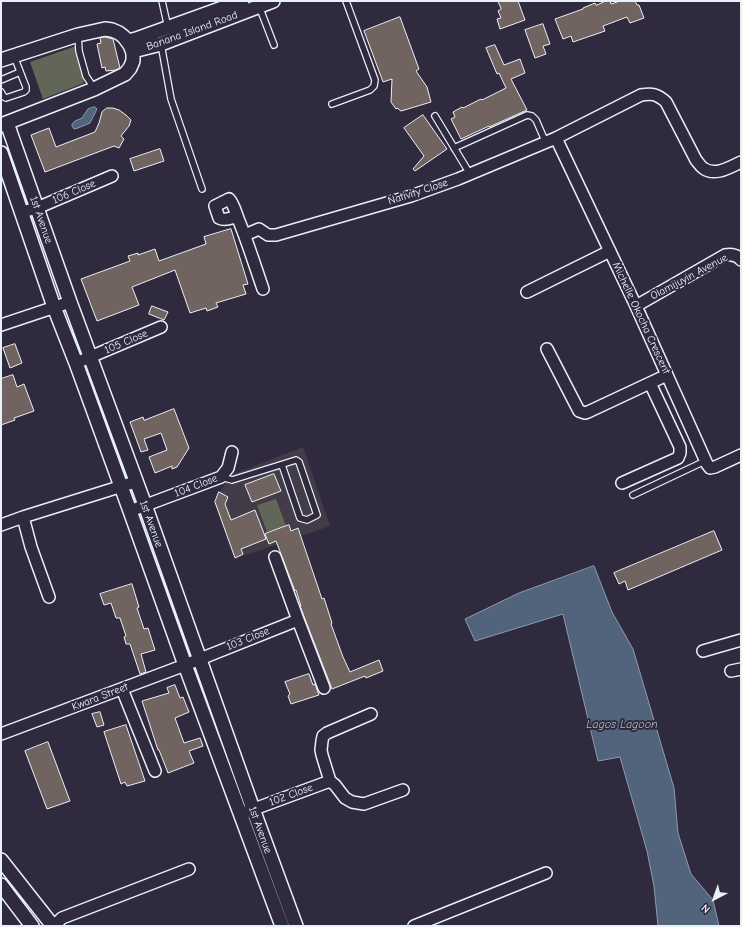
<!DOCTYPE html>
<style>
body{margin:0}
#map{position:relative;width:742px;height:927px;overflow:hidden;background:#2f2a3d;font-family:"Comic Neue",sans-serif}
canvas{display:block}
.frame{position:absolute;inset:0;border:2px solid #e8f1f8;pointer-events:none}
.north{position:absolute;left:694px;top:879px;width:40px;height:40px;-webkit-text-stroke:3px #2f2a3d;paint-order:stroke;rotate:221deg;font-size:11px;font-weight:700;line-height:16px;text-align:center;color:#e8f1f8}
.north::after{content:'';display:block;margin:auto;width:14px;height:18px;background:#e8f1f8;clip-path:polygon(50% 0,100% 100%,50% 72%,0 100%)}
</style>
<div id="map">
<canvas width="742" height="927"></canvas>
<div class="frame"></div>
<div class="north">N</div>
</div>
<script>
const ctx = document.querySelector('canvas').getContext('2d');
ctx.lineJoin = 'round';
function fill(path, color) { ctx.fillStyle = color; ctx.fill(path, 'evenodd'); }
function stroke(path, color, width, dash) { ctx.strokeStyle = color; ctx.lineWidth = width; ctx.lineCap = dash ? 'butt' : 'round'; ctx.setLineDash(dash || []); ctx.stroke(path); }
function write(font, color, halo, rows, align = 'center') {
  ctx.font = font + ' "Comic Neue",sans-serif'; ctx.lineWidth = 4; ctx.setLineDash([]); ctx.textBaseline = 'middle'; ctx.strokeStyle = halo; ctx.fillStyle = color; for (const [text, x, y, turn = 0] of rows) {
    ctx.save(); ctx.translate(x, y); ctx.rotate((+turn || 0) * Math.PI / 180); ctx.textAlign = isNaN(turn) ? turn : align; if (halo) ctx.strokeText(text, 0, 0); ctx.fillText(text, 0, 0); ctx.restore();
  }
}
const built = new Path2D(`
 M303,447L330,526L235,559L214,502H215L229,476Z`);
const green = new Path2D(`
 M76,46L84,83L43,99L30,62Z
 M276,499L286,526L267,532L257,505Z`);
const water = new Path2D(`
 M95,107L97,109L90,123L78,128L74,129L72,126V124L75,121L82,118L88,109Z
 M594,566L612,612L633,649L674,788L678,833L691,874L713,900L719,926H658L654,886L647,851L620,757L598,761L563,614L475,641L465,619L519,593Z`);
const building = new Path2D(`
 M498,1H518L525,20L500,29L497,19L501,18L498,11L501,9Z
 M606,1H610L611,4L620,1H635L637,5H639L644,18L630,23L627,17L603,26L605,31L573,42L571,36L563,39L555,19L583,9V8L595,3L596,5Z
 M400,17L419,69L416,71L427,87L431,102L401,111L397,108L396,109L391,102L392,79L383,82L364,31Z
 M543,24L550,44L543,46L546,54L535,58L525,30Z
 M105,37L113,39L120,68L116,70L106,71L105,67L102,68L97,44L101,43L100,38Z
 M495,45L504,65L520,59L525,73L511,79L527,110L489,127V126L461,139L451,119L455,117L453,112L462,107L463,108L481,99L482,100L506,88L499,73L497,74L486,48Z
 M107,108H113L119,110L126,115L131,120L129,126L121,136L124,139L119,148L114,146L45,172L31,135L49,128L56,147L95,132L99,123L102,112Z
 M423,115L447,149L415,171L413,169L424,156L404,128Z
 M160,149L164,161L134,171L130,159Z
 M231,229L248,284L243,285L246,294L216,303L218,307L207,311L206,308L190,313L175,270L132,287L139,305L97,321L81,279L130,261L128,256L138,253V255L155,249L159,261L206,244L204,237Z
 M152,306L168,312L164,320L149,314Z
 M15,344L22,363L10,368L3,348Z
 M13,375L17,387L24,384L34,411L14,418L15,420L1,425V379Z
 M174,409L189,448L177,467L172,469V466L155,473L149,457L167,450L161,433L144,439L148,450L141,452L130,422L143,417L144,420Z
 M274,474L281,491L252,502L245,485Z
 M219,492L228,497L225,504L231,520L255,510L266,539L241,549L243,554L235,558L215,502Z
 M289,525L291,531L298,528L322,599L324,598L332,623L331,624L343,657L350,672L379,660L383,671L366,678L365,676L332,689L300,606H301L296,590L295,591L276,541L269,544L265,534Z
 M714,531L722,550L628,590L625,581L619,584L614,573Z
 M132,584L139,607L137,608L144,629L148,628L155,650L141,654L146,672L140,674L130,644H126L124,637L126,636L120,618H116L111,603L104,605L100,594Z
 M309,674L313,685L315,684L319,695L291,704L288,696L290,694L285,682Z
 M175,685L180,698L183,697L189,712L175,718L184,743L200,738L203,746L189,751L194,763L168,773L159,750H158L142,701L169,693L167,688Z
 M100,712L104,725L97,727L92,714Z
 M126,725L145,781L127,786L125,782L121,784L104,732Z
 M48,742L70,801L47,809L25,751Z`);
const service = new Path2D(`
 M162,1L168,28
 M259,6L274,45
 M78,35L79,51L86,76L94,88
 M161,44L171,99L202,189
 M1,80L20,72
 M1,92L4,97L6,98L24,92L26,90V87L14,56
 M332,104L370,90L374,86L375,80L346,1
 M435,116L470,174
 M454,148L527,115L532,116L536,120L546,143
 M221,477L232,480L296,460L299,462L317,515L307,520L300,518L282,465
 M633,495L705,461`);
const minor = new Path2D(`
 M556,138L636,306L707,464L710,468L715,467L741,455
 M22,212L37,208L112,176
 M237,216C232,218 225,221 219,218L215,206L229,199C234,204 236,214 239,221C248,243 255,266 263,289
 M245,235L259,229L268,235H276L411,196L458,179L556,138L641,95C652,93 657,94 666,102L696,160C698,162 700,166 703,168C715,177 730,167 741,162
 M527,292L610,251
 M636,306L725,255C731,254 737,255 741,260
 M1,325L70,302
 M547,349L579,411L585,413L588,412L667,375
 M76,363L161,327
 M622,483L678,458L680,453V447L650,383
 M130,511L221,477L228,468L232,452
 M23,517L31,547L49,597
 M1,525L23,517L135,482
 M275,557L298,620L324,688
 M703,651L741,640
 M731,671L741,669
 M122,689L155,771
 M371,714L327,733L323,736L322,741L321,750L322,755L330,781L335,785L345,798L352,802L364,804L403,790
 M1,734L185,665L298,620
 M246,812L330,781
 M54,926L62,918L189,869
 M414,926L546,873`);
const tertiary = new Path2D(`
 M128,41L136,39L242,1
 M133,51L161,44L273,1
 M1,60L78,35L105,29L112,30L119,33L124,37L130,45L133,53V61L130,68L125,74L94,89L1,125
 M7,123L70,302L145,505L253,809L296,926
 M1,153L54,307L76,363L130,511L185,665L282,926
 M1,860L53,926
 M1,885L32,926`);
const streetNames = [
 ["Banana Island Road",192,31,-20],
 ["106 Close",74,192,-23],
 ["Nativity Close",418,192,-18],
 ["1st Avenue",41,220,71],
 ["Olamijuyin Avenue",689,277,-28],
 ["Michelle Okocha Crescent",641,318,65],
 ["105 Close",126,342,-23],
 ["104 Close",196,486,-21],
 ["1st Avenue",151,524,70],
 ["103 Close",248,639,-22],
 ["Kwara Street",100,697,-21],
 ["102 Close",291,795,-20],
 ["1st Avenue",260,830,70]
];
const waterNames = [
 ["Lagos Lagoon",622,725]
];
fill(built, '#433b48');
fill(green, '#616658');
fill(water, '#51647c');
stroke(water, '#8d9cae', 1);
fill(building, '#716460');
stroke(building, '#e8f1f8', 1);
stroke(service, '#e8f1f8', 8);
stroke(minor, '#e8f1f8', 14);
stroke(tertiary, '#e8f1f8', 16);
stroke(service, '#2f2a3d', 5.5);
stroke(minor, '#2f2a3d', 11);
stroke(tertiary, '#2f2a3d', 13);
write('11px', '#e8f1f8', '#2f2a3d', streetNames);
write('italic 12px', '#acb9c6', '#2f2a3d', waterNames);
</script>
